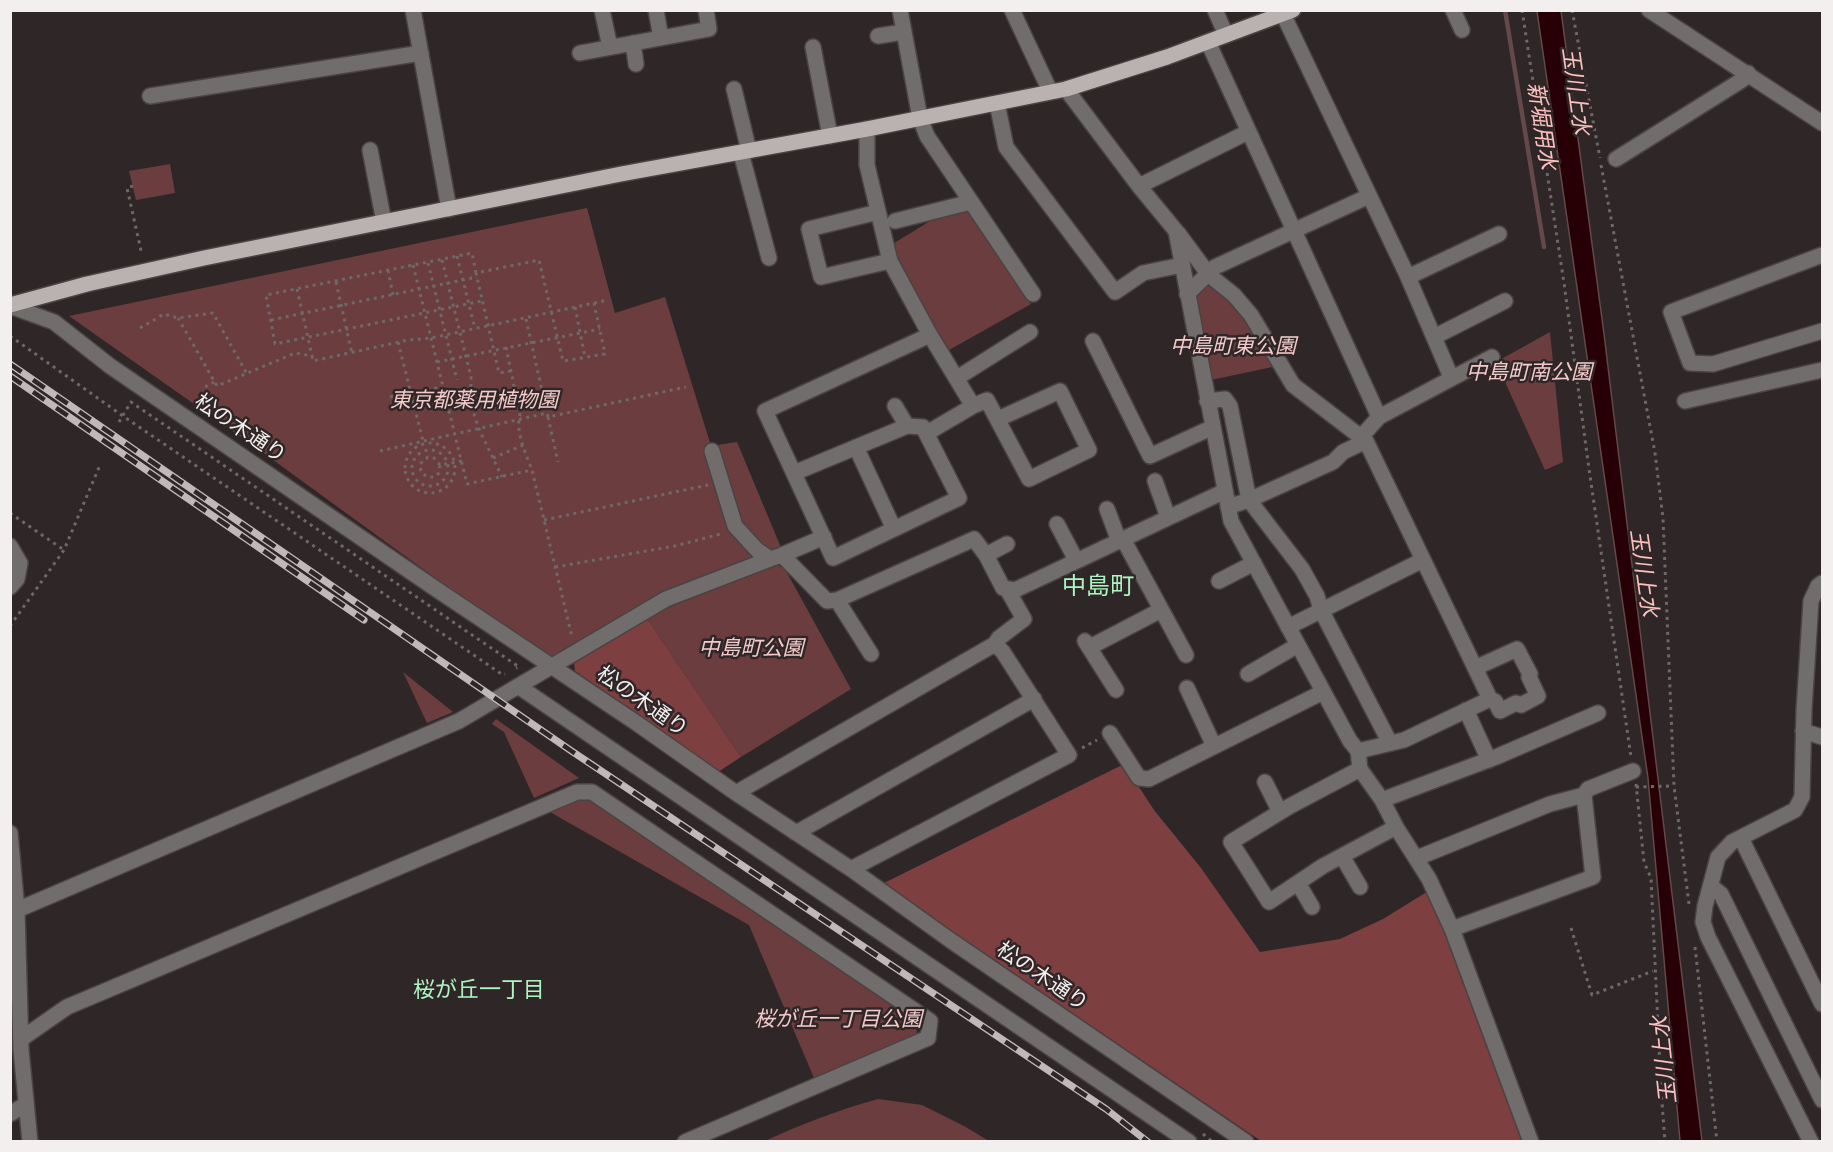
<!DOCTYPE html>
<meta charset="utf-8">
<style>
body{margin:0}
#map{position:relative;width:1833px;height:1152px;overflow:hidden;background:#2f2727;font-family:Merriweather,serif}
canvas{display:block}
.frame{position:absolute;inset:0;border:12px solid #f4efef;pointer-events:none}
</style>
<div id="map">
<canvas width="1833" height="1152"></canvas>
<div class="frame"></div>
</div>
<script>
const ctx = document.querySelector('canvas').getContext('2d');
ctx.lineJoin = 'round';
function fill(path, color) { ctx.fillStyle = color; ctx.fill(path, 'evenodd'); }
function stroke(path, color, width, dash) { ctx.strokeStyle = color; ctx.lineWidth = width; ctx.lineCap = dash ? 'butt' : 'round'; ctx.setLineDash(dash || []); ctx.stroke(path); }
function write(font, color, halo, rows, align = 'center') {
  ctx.font = font + ' Merriweather,"Noto Sans JP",serif'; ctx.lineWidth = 5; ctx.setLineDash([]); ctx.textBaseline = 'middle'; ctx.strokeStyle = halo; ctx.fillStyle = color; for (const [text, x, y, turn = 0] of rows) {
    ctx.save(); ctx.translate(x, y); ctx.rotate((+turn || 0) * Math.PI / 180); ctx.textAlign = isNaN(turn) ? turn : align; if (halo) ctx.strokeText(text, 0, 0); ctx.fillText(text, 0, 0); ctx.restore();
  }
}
const green = new Path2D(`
 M170,164L175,193L136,200L129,171Z
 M961,202L1031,304L949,350L904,280L891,245Z
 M587,208L615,313L665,297L711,446L737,442L782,550L552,663L265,454L69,316Z
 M1207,284L1230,298L1277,366L1211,380L1195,296Z
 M1550,332L1563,462L1545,470L1496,362Z
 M774,563L785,569L851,689L741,757L646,617L668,602Z
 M403,672L453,712L427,723Z
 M496,719L579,778L534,798L504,732L492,724Z
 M579,800H590L918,1022L916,1035L814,1078L749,925L550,812Z
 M878,1099L922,1105L964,1126L989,1141H765C802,1124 838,1110 878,1099Z`);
const forest = new Path2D(`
 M646,617L741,757L718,772L575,671L574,662Z
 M1124,764L1154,810L1201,868L1260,952L1340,939L1383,919L1430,890L1523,1141H1261L882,884Z`);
const water = new Path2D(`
 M1537,11H1561L1604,334L1702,1141H1680L1648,778Z`);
const stream = new Path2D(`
 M1505,10L1544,247`);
const path = new Path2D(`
 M1522,10L1564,283L1589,469L1631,757
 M1572,10L1600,158
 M1601,165L1655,453L1663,518L1674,786L1689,904
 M133,186L127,188L142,255
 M457,256L475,329
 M442,260L471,377V405L479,429L502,477
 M428,263L457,380
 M413,265L467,484L532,470
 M388,270L393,295
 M476,273L472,253L266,295L275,344L482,301
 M336,282L352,354
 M297,289L312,356
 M575,307L585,357
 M178,318L217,386L295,353L312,356L313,361L408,340L431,338L608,300
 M526,319L548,417L686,387
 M271,320L477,277
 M140,328L164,314L178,318L213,313L247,374
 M10,336L123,416L503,675L505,674
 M398,342L423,441
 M506,347L520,415C515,431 526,454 532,470L572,637
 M437,362L600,329
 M511,371L499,373L476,273L539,260L563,361L605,354L594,303
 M205,387L214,382
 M390,397L442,387
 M548,417L558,462
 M119,422L131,402L519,667L516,668
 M405 468a25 25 0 1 1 50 0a25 25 0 1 1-50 0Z
 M412 468a18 18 0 1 1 36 0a18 18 0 1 1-36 0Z
 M380,451L547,413
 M493,458L523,445
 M440,465L434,458L428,457L420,464L421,472L427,477H434L439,473L440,465L462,461
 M10,513L64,550
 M544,520L708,485
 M555,567L675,546L724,533
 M10,626L64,550L100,465
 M1082,748L1097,740
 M1636,784L1644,862L1651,878L1661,1089L1665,1142
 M1636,787L1673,786
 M1571,928L1592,995L1653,971
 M1695,947L1717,1142
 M1203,1134L1213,1142`);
const minor = new Path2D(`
 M413,10L449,209
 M602,10L610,47
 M656,10L661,38
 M900,10L920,118L927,136L1033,294
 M1012,10L1050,91
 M1215,10L1226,35
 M1453,10L1462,30
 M1649,10L1822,123
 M1283,14L1408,277L1451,377
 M878,36L903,32
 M1208,42L1379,417
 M633,43L636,64
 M813,47L830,136
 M580,53L709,29L706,10
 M734,89L749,151
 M1066,89L1139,186L1176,231L1231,521L1350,741L1358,751L1360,769L1382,800L1396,827L1429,879L1452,929L1531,1142
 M150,96L421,53
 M997,103L1006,147L1115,292L1143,273L1182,265
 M867,129V165L890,261L930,335L973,406L927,433
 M370,150L384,222
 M741,153L769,258
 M1616,159L1742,80L1748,73
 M1139,186L1248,132
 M878,212L809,229L821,277L890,261
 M895,221L971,202
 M1178,233L1209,275L1234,295L1251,315L1293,385L1366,441L1490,699L1404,740L1358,751
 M1822,255L1671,312L1690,363L1713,364L1822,331
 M1408,277L1499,234
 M1187,294L1215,267L1369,196
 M10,306L54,322L110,366L436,589L635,722L736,793L851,869L950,940L1246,1142
 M1434,337L1505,301
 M1093,341L1150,456L1213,427
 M957,378L1030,332
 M1207,401L1225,399L1230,406L1249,500L1302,569L1317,596L1321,610L1390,743
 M1685,401L1822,370
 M895,406L907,426
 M973,406L987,400L1029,479L1089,450L1060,391L998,419
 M1361,437L1379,417L1492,357
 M856,447L894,529
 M712,451L735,526L757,550L770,559
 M794,473L907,426L923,427L959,498L833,558L765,411L930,335
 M1155,481L1168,517
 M1228,507L1249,500L1333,462L1343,452L1366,441
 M1107,509L1119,541
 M1057,524L1076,560
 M1123,539L1186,655
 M10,546L20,563L17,579L10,587
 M782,555L824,537
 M986,555L1007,544
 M1219,581L1254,563
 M837,600L871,654
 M1288,627L1423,560
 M1085,641L1116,690
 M995,644L999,638L1024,619L1007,589
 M1090,647L1161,610
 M1475,668L1517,649L1530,674L1529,677L1538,696L1521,705L1516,703L1500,711L1495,701L1489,699
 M1248,674L1298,645
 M518,686L1189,1142
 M1187,688L1214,746
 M1466,710L1489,760
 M1803,731L1822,737
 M1110,733L1139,778L1149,779L1323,692
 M1360,769L1290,806L1231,842L1269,902L1323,866L1396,827
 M1265,782L1280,812
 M736,793L995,644L1003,652L1069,755L851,869
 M1584,795L1588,789L1633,771
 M1382,800L1496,757L1598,713
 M10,833L17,910L21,1050L30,1142
 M796,833L1034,699
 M1741,838L1822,1004
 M1342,856L1360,887
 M1417,858L1550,804L1584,795L1593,877L1452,929
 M1298,883L1312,907
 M1711,886L1721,894L1822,1100
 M17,910L459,721L666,599L770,559L782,555L827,601L837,600L974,539L986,555L1003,588L1015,590L1225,491
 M21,1039L67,1007L577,792H592L930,1021L928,1038L685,1142
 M10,1114L26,1104
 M1811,1142L1708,937L1703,922L1705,906L1718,857L1732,842L1795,810L1802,797L1804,710L1811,601L1818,586L1822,583`);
const major = new Path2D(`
 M10,305L87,284L204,258L621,174L867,129L1066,89L1167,57L1293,10`);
const rail = new Path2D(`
 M10,364L570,750L1106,1109L1148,1142
 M10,376L364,620`);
const parkNames = [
 ["中島町東公園",1233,347],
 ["中島町南公園",1529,373],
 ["東京都薬用植物園",474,401],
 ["中島町公園",751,649],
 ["桜が丘一丁目公園",838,1020]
];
const streetNames = [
 ["松の木通り",240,429,34],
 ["松の木通り",642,702,35],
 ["松の木通り",1042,977,34]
];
const waterNames = [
 ["玉川上水",1575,91,82],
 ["新堀用水",1541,126,81],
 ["玉川上水",1643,573,82],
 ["玉川上水",1665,1060,-96]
];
const neighbourhoodNames = [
 ["桜が丘一丁目",479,991]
];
const quarterNames = [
 ["中島町",1098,587]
];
fill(green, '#6c3d3e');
fill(forest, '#7e3f41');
fill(water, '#260004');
stroke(water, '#64484a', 1.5);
stroke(stream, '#64484a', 4.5);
stroke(minor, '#4b4343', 18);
stroke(major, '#4b4343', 18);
stroke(path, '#6f6868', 3, [3, 4.5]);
stroke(minor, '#716d6d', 15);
stroke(major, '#bab1b1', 15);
stroke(rail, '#bfb9b9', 7);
stroke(rail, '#2f2727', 4.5, [14]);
write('italic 21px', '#f3cac9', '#2f2727', parkNames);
write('21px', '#f4efef', '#2f2727', streetNames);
write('italic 22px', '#fec1c0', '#2f2727', waterNames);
write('22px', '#adf4c1', '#2f2727', neighbourhoodNames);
write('24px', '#adf4c1', '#2f2727', quarterNames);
</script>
